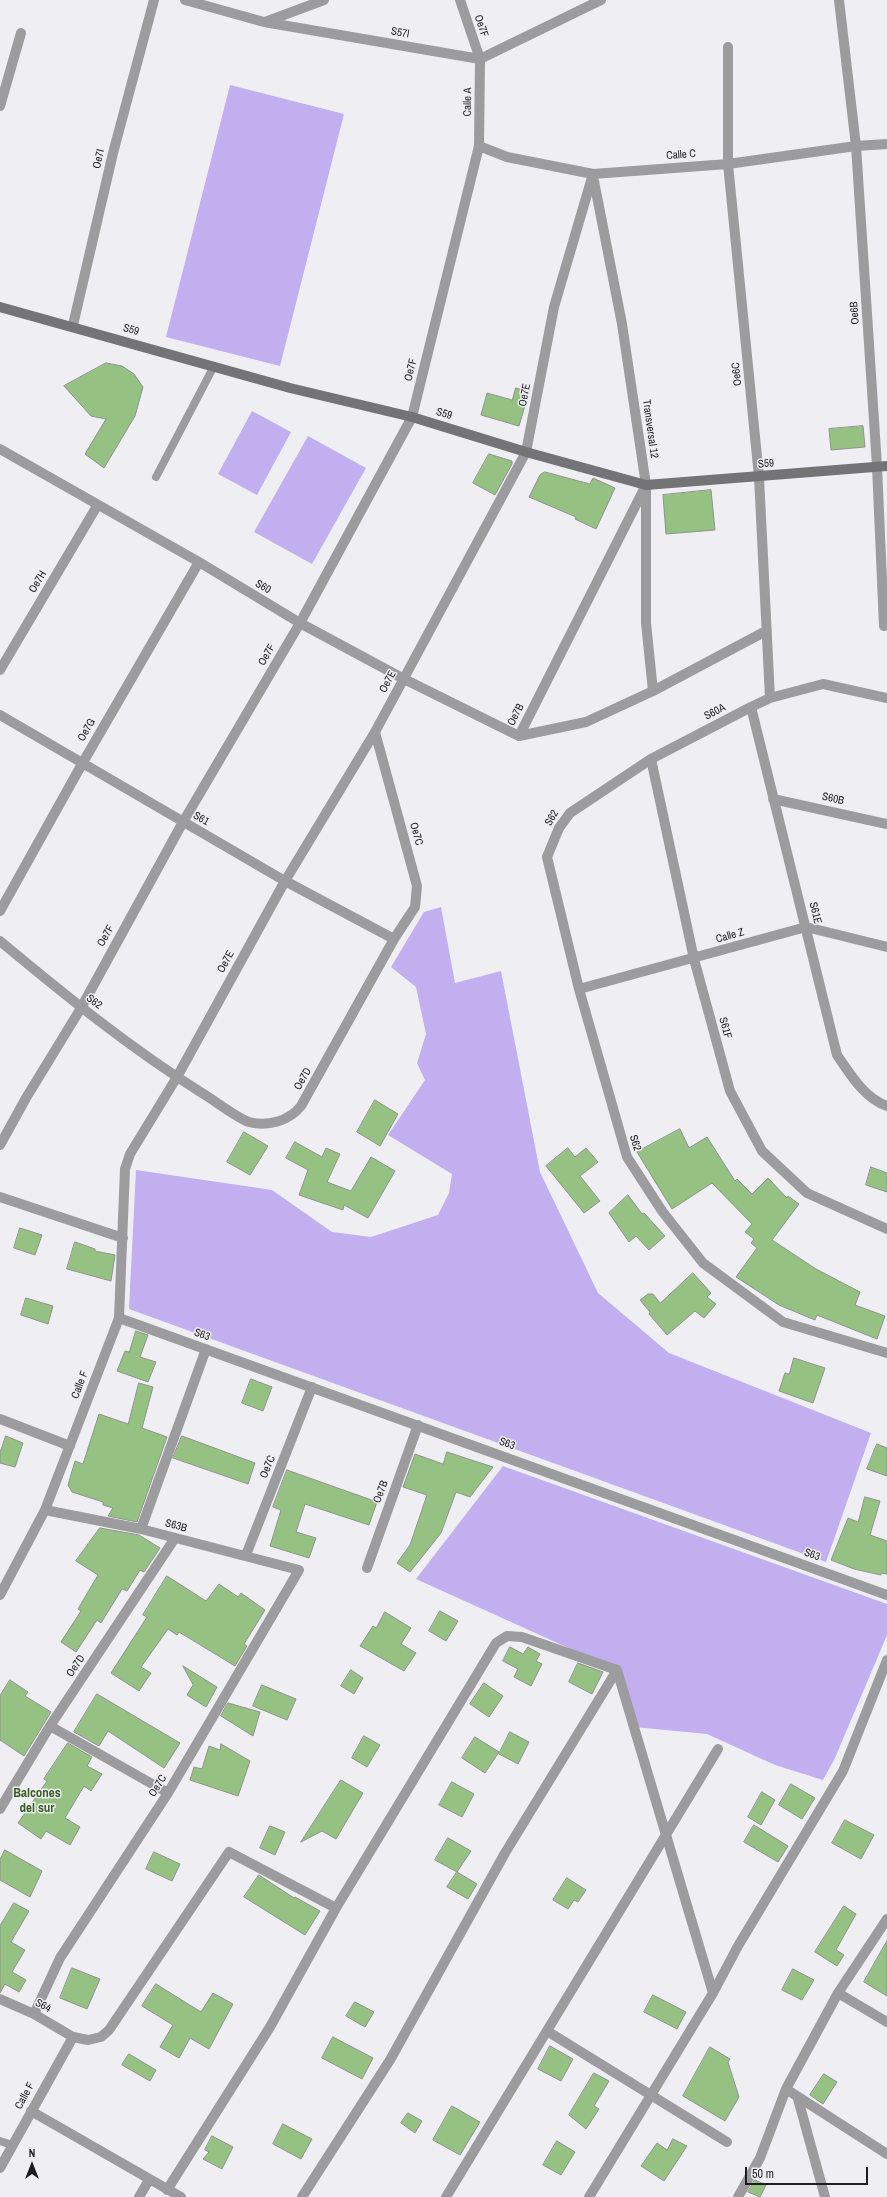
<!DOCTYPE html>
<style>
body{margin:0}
#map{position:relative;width:887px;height:2197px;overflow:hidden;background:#efeef3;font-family:"Archivo Narrow",sans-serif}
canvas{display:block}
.north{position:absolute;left:12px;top:2145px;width:40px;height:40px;-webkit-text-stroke:3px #efeef3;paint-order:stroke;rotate:0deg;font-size:11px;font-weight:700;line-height:16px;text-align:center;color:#1e1e20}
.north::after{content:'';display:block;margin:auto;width:14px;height:18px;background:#1e1e20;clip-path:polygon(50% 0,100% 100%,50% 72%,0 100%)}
.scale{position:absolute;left:745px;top:2167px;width:123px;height:18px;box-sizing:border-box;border:2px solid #1e1e20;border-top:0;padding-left:5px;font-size:12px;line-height:14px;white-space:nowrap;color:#1e1e20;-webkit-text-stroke:3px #efeef3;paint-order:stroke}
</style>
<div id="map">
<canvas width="887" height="2197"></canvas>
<div class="north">N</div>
<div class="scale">50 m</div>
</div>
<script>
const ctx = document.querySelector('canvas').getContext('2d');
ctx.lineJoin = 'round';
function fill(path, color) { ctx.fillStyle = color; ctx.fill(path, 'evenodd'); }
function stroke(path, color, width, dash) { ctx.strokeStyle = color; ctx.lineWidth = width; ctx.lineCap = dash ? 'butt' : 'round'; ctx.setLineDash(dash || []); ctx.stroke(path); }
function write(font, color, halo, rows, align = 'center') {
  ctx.font = font + ' "Archivo Narrow",sans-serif'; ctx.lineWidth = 3; ctx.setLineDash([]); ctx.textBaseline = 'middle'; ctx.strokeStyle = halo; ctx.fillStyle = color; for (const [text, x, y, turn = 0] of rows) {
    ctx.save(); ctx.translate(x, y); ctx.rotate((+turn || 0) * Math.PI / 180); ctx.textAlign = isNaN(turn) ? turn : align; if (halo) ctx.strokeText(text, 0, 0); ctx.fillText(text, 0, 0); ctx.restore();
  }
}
const green = new Path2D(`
 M230,85L344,114L280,366L166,337Z
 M252,411L291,432L257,495L218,474Z
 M308,436L366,468L312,564L254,532Z
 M441,907L455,983L501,971L540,1172L598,1293L669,1353L871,1433L826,1562L129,1309L136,1170L272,1190L332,1232L371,1237L438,1215L449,1193L452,1174L388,1135L425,1080L417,1063L426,1034L416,987L391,967L424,912Z
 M503,1466L887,1604V1635L835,1758L823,1780L775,1765L707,1734L634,1727L617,1670L416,1579Z`);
const building = new Path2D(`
 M106,363L122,366L134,374L143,387L135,416L104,468L85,454L106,419L91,416L64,386Z
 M516,388L529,392L519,426L481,415L487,393L512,400Z
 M863,426L865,447L831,450L829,429Z
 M489,454L512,461V464L495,495L473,483Z
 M545,472L590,484L593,478L615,488L596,529L575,519L576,517L529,497L540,475Z
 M711,490L715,530L666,534L663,495Z
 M375,1100L398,1114L380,1146L357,1132Z
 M680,1129L689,1148L707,1137L735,1181L737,1179L752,1194L768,1178L787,1198L788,1196L799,1204L772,1240L816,1269L860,1292L855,1305L885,1316L877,1339L817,1315L815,1320L779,1305L736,1277L757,1248L751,1243L754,1239L745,1232L752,1224L712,1183L672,1209L637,1152Z
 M244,1132L268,1146L250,1175L227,1162Z
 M295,1142L322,1157L326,1148L340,1154L327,1182L351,1191L371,1157L395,1171L368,1218L344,1205L343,1210L299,1195L308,1170L286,1158Z
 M568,1148L575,1157L586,1148L598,1162L580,1176L600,1201L584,1213L546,1166Z
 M871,1167L887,1173V1192L866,1185Z
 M628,1195L642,1214L644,1213L665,1236L649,1250L636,1236L629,1242L609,1213Z
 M20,1228L42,1235L35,1255L14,1248Z
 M75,1242L95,1249V1251L115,1255L111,1281L67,1269Z
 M693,1273L711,1293L707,1297L716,1304L704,1318L695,1311L667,1335L649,1314L650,1312L640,1300L648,1294H653L660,1303Z
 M26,1298L53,1306L48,1324L21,1315Z
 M136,1331L148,1335L140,1357L156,1362L148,1382L117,1371L125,1351L129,1352Z
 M794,1358L825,1368L813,1403L779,1391L785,1373L789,1374Z
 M251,1379L272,1387L263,1411L242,1403Z
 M139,1383L153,1387L142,1428L167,1437L137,1522L108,1516L113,1508L103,1505V1502L72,1492L68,1485L75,1461L83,1464L99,1414L128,1424Z
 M6,1436L23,1443L15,1467L0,1463V1453Z
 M182,1436L255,1463L248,1484L173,1458Z
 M877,1444L887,1448V1476L867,1469Z
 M447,1452L493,1467L470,1497L456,1492L441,1533L410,1572L397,1563L410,1545L427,1495L403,1487L415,1454L443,1464Z
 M287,1470L377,1502L369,1525L305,1504L296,1532L316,1538L309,1558L270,1546L281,1510L273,1507Z
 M865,1497L880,1501L870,1535L887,1541V1574L881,1573V1575L854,1569L831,1560L848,1518L858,1522Z
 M100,1528L139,1535L160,1548L144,1572L140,1570L127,1591L122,1589L101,1623L97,1620L76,1652L61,1642L81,1611L78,1609L98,1575L76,1561Z
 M167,1576L206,1601L219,1584L238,1597L241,1593L265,1610L244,1644L247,1646L235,1666L179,1632L177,1635L168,1629L141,1667L151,1673L139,1691L111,1673L147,1617L143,1615Z
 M440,1611L458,1621L446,1641L429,1631Z
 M385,1612L411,1628L401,1644L416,1653L404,1671L360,1646L373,1626L376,1628Z
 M510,1647L523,1654L528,1647L540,1654L536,1661L542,1664L531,1686L514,1677L518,1669L503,1661Z
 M578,1663L603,1672L592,1694L569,1682Z
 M183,1666L217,1687L206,1707L187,1695L193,1685Z
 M351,1670L363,1678L354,1694L341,1686Z
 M10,1680L28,1692L25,1696L51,1712L24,1756L0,1740V1696Z
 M484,1683L503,1696L489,1717L470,1704Z
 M262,1685L296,1699L287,1720L253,1706Z
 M97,1694L180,1743L164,1768L108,1731L99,1746L74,1732Z
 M228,1703L260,1712L253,1736L221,1716Z
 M510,1732L529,1742L518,1764L499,1754Z
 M364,1736L380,1745L367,1767L352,1758Z
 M475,1737L499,1752L485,1773L462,1758Z
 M68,1743L92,1757L87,1766L102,1774L91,1791L84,1786L65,1818L80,1827L70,1845L46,1831L41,1839L18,1823L47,1781L44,1779Z
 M221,1744L250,1761L238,1796L190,1780L194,1767L202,1769L209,1746L220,1750Z
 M341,1780L363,1793L336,1839L322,1831L301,1842Z
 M452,1782L474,1794L462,1817L439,1805Z
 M791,1784L815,1798L802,1819L779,1805Z
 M762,1792L775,1800L761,1825L748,1817Z
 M845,1820L874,1835L861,1859L832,1843Z
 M754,1825L788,1846L778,1862L744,1842Z
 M270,1826L285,1832L275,1855L260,1848Z
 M448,1838L471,1851L457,1872L435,1860Z
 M5,1850L42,1871L30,1897L0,1880V1860Z
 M154,1852L180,1864L172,1881L146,1869Z
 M457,1872L477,1884L468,1899L447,1887Z
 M259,1875L294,1898L295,1897L320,1911L305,1935L244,1897Z
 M567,1878L586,1890L578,1902L574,1900L568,1909L553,1900Z
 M14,1903L29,1911L11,1942L25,1950L12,1972L26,1980L19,1992L5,1984L0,1993V1926Z
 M844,1906L856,1914L836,1950L844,1955L837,1966L815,1952Z
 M887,1941V1996L864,1982Z
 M72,1968L100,1979L87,2009L60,1998Z
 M793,1969L814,1980L802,2000L782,1990Z
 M156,1984L201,2012L213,1993L233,2004L209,2049L190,2038L179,2058L160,2047L173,2025L142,2006Z
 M653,1995L686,2012L677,2029L644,2012Z
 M355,2002L374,2012L365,2027L346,2016Z
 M333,2037L373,2058L362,2079L322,2058Z
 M550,2046L573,2059L561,2081L538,2069Z
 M710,2047L730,2059L728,2062L739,2097L725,2121L683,2096Z
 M129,2054L156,2070L150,2081L122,2065Z
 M594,2073L609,2081L594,2106L599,2109L586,2129L569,2115Z
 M824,2074L837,2082L823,2104L810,2095Z
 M452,2106L480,2122L460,2155L433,2140Z
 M408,2113L422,2121L415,2133L401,2123Z
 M283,2124L312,2139L301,2159L273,2144Z
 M212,2136L233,2147L222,2169L203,2159L209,2152L205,2150Z
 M673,2139L687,2146L664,2181L641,2166L657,2143L667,2150Z
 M557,2141L575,2152L561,2175L543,2165Z
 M755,2180L766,2185L760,2197L748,2192Z`);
const lane = new Path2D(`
 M156,477L214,366
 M0,2141L12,2145`);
const street = new Path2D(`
 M185,0L264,22L480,59L601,0
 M839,0L856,146L877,466L884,626
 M265,22L324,0
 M728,47V164L759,477L770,698
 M0,106L21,33
 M479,146L507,157L593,174L728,164L856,146L887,144
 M593,176L622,324L646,485V623L653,691
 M73,325L113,153L154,0
 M0,449L199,562L300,623L404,679L519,736
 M0,670L97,506
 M887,698L823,684L770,698L751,707L651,759L570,813L559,828L547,857L579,989L627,1157L662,1211L703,1263L783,1322L887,1353
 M751,707L837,1055C850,1074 865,1099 887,1106
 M0,715L285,881L394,939
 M519,736L645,487
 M519,736L586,722L653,691L766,631
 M651,759L694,959L730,1091L762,1151L807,1193L887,1229
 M773,799L887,824
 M0,911L82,764L199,562
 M0,941C65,995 130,1048 202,1093C214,1100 237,1118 249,1122C268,1127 289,1121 301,1106L394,939L415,907L417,886L375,732
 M579,989L806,927L887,947
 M0,1145L26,1098L81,1008L183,822L300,623L412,417L479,146L480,59L460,0
 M0,1197L123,1238
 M119,1318L887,1595
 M0,1419L70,1446
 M141,1529L206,1349
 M246,1555L312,1387
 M367,1568L418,1425
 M0,1595L45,1510L119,1318L125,1169L130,1154L177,1077L285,881L375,732L526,452L554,307L593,174
 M617,1670L713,1993
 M50,1726L168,1793
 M0,1809L50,1726L175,1538
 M838,1993L887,2022
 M0,1999L34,2014L73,2037L88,2040L101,2037L109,2030L229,1852L336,1908
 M34,2014L60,1958L168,1793L299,1570L141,1529L45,1510
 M547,2031L727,2142
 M786,2089L887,2154
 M798,2099L825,2197
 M31,2111L181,2197
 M0,2168L73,2037
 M167,2190L270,2027L336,1908L496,1643L507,1636L522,1637L617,1670
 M139,2197L149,2180
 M302,2197L390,2060L505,1853L617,1670
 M446,2197L718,1749
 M589,2197L713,1993L738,1946L843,1771L887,1660
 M738,2197L760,2158L786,2089L838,1993L887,1919`);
const secondary = new Path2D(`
 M0,307L290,388L412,417L526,452L646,485L887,466`);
const streetNames = [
 ["Oe7F",481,26,71],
 ["S57l",400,33,10],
 ["Calle A",468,102,-89],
 ["Calle C",681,155,-4],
 ["Oe7I",99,159,-77],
 ["Oe6B",855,313,-94],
 ["S59",131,330,16],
 ["Oe7F",411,370,-76],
 ["Oe6C",737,374,-96],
 ["Oe7E",525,395,-79],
 ["S59",444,414,17],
 ["Transversal 12",650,429,82],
 ["S59",766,464,-5],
 ["Oe7H",38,582,-59],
 ["S60",263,587,31],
 ["Oe7F",267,655,-60],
 ["Oe7E",388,682,-62],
 ["S60A",715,712,-27],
 ["Oe7B",516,715,-63],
 ["Oe7G",87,730,-60],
 ["S60B",833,799,12],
 ["S62",552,818,-59],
 ["S61",201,819,30],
 ["Oe7C",416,834,75],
 ["S61E",815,913,76],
 ["Oe7F",106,936,-61],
 ["Calle Z",730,936,-16],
 ["Oe7E",226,962,-61],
 ["S62",94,1002,37],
 ["S61F",725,1028,75],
 ["Oe7D",303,1079,-60],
 ["S62",635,1143,72],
 ["S63",202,1335,20],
 ["Calle F",80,1385,-69],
 ["S63",507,1444,20],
 ["Oe7C",268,1467,-68],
 ["Oe7B",381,1492,-70],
 ["S63B",176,1526,15],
 ["S63",812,1555,20],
 ["Oe7D",76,1666,-56],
 ["Oe7C",158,1786,-58],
 ["S64",43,2006,29],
 ["Calle F",25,2096,-61]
];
const quarterNames = [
 ["Balcones",37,1794],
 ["del sur",37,1809]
];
fill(green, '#c1afef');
fill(building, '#95c182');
stroke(building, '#90928e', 1);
stroke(lane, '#9c9b9d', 8);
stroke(street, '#9c9b9d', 10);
stroke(secondary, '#747376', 10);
write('11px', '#1e1e20', '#efeef3', streetNames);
write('bold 13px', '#365e22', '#efeef3', quarterNames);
</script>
